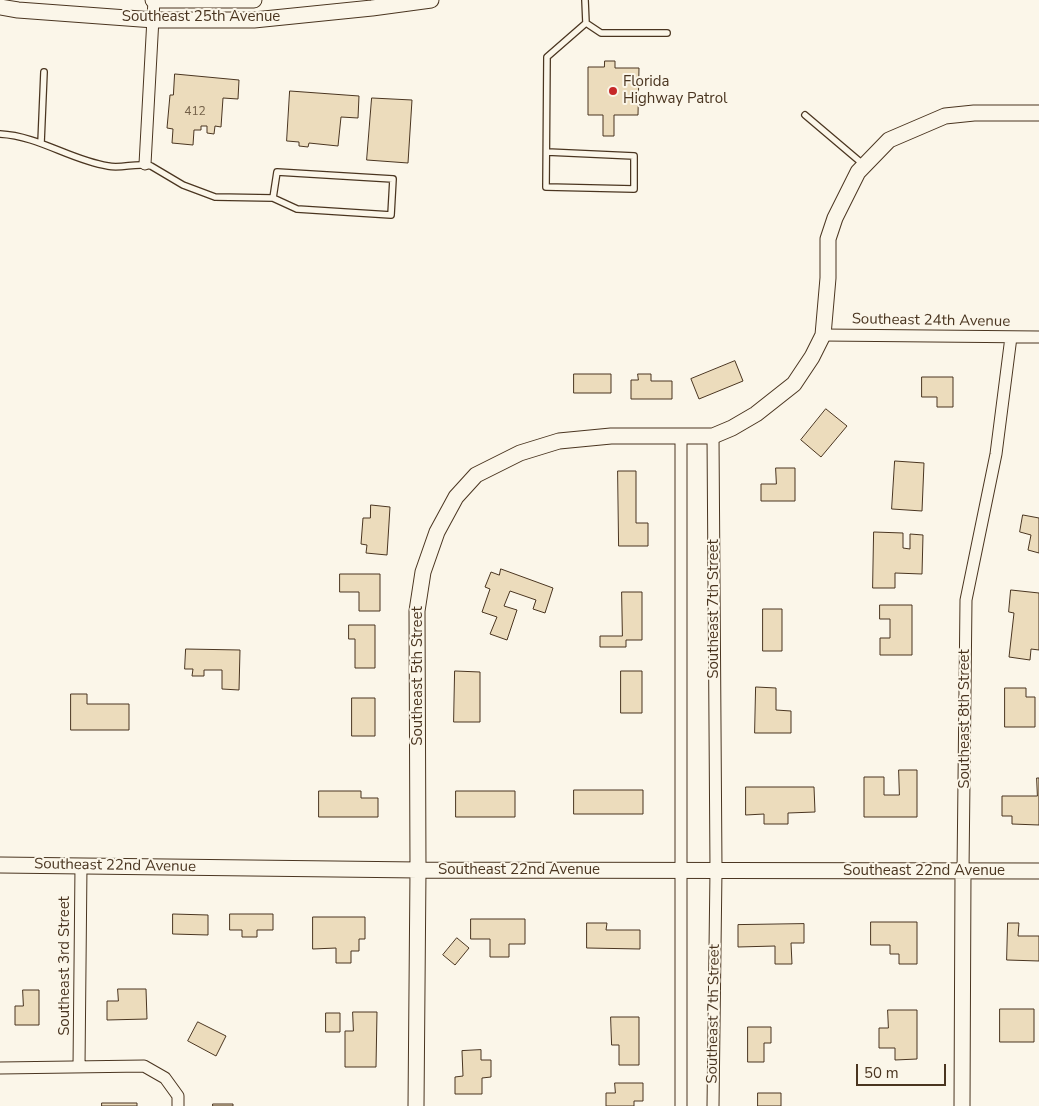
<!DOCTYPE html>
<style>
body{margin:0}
#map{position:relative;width:1039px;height:1106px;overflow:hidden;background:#fbf6e9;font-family:"Nunito Sans",sans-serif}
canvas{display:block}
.scale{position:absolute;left:856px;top:1064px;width:90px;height:22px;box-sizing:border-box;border:2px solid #4a3520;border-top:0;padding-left:6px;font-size:15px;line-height:18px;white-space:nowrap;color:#4a3520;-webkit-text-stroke:4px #fbf6e9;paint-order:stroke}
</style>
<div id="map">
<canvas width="1039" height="1106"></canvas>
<div class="scale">50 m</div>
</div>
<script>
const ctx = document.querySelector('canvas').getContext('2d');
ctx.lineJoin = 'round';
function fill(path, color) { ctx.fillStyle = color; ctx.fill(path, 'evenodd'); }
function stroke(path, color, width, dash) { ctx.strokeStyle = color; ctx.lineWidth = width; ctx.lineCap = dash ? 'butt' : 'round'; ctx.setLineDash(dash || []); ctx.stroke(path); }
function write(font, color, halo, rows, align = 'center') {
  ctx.font = font + ' "Nunito Sans",sans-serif'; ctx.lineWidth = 4; ctx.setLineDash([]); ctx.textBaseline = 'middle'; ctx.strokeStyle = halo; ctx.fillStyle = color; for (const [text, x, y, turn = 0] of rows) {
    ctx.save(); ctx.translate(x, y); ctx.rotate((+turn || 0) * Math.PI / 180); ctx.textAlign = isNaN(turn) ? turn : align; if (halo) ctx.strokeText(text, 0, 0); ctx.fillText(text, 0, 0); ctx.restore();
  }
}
const building = new Path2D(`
 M605,61H615V68H639L638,115H614V136H603V115H588V67H604Z
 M175,74L239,80L238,99L223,98L221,127L215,126L214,134L207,133V126H201V130H194L193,145L172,143L173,129L167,128L170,95H173Z
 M290,91L359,96L358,118L341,117L338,146L309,143L308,147L299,146V142L287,141Z
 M372,98L412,100L408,163L367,160Z
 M735,361L743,381L699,399L691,379Z
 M574,374H611V393H574Z
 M638,374H651V381H672V399H631V380H638Z
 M922,377H953V407H937V397H922Z
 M826,409L847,426L821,457L801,440Z
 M895,461L924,463L922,511L892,509Z
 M776,468H795V501H761V484H776Z
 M618,471H636V523H648V546H619Z
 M371,505L390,507L387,555L366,553L367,545L361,544L363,518H370Z
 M1023,515L1039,518V553L1028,550L1031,535L1020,532Z
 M874,532L903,533V548L910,549V534L923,535L922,574L895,573V588H873Z
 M501,569L553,588L545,613L533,609L536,600L510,591L504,606L517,610L507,640L490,634L497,617L482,612L490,589L485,587L491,572L499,575Z
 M340,574H380V611H359V592H340Z
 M1011,590L1039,593V650L1031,649L1030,660L1009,657L1014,613L1009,612Z
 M622,592H642V640H626V647H600V636H622Z
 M880,605H912V655H880V638H890V619H880Z
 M763,609H782V651H763Z
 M349,625H375V668H355V639H349Z
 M186,649L240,650L239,690L222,689V670H204V676H192L193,669H185Z
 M455,671L480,672V722H454Z
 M621,671H642V713H621Z
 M756,687L776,688V710L791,711V733H755Z
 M1005,688H1026V697H1035V727H1005Z
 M71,694H87V704H129V730H71Z
 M352,698H375V736H352Z
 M899,770H917V817H864V777H884V795H899Z
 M1037,778H1039V825L1012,824V816H1002V796H1037Z
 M746,787H814L815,812L788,813V824H764V814L746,815Z
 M574,790H643V814H574Z
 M319,791H361V798H378V817H319Z
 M456,791H515V817H456Z
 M173,914L208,915V935L173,934Z
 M230,914H273V930H257V937H242V930H230Z
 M313,917H365V939H359V951H351V963H336V948L313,949Z
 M471,919H525V944H509V957H490V939H471Z
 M871,922H917V964H899V954H890V945H871Z
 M587,923H607L606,930H640V949L587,948Z
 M1008,923H1019L1018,936H1039V961L1007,960Z
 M804,924V943H791L792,964H775V946L738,947V925Z
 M457,938L469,948L455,965L443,955Z
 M118,989H146L147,1019L107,1020V1001H118Z
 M23,990H39V1025H15V1006H23Z
 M1000,1009H1034V1042H1000Z
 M888,1010H917V1059L895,1060V1048H879V1028H888Z
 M353,1012H377L376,1067H345V1031H353Z
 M326,1013H340V1032H326Z
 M611,1017H639V1065H619V1045H612Z
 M198,1022L226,1036L216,1056L188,1041Z
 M748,1027H771V1043H764V1062H748Z
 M481,1050V1060H491V1077L482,1078V1094H455V1077L463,1076L462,1051Z
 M615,1083H643V1101H634V1106H606V1093H615Z
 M758,1093H781V1106H758Z
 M102,1103H137V1106H102Z
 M213,1104H233V1106H213Z`);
const lane = new Path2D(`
 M586,23L601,33H667
 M805,115L864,165
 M0,134C39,136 70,160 108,166C122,169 137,162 151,166L183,185L215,197L273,198L297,209L391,215L393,179L277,172L273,198
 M41,143L44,72
 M547,152L634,156V189L546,187L547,57L586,23L585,0`);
const street = new Path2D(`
 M145,164L154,0
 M823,335L1039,337
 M681,436V1106
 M963,871L966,600L996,454L1011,337
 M79,1066L81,866
 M0,1068L144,1066L165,1078L178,1096V1106
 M713,1106L716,870L713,436`);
const secondary = new Path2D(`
 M153,0H254
 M0,7L18,10L154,20H254L372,8L431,0
 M0,865L418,870L1039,871
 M416,1106L418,870L417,611L423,572L437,532L456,497L476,475L520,453L559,441L611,436H713L732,428L756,414L794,384L812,357L823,335L828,278V239L835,218L858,172L889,140L945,116L974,113H1039
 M962,1106L963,871`);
const markers = [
 [613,91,5,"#c62828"]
];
const numberNames = [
 ["412",195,112]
];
const streetNames = [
 ["Southeast 25th Avenue",201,17],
 ["Southeast 24th Avenue",931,321,1],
 ["Southeast 7th Street",714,609,-90],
 ["Southeast 5th Street",418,676,-90],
 ["Southeast 8th Street",965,719,-90],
 ["Southeast 22nd Avenue",115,866,1],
 ["Southeast 22nd Avenue",519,870],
 ["Southeast 22nd Avenue",924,871],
 ["Southeast 3rd Street",65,966,-90],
 ["Southeast 7th Street",714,1014,-89]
];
const poiNames = [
 ["Florida",623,82],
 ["Highway Patrol",623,99]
];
fill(building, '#ecdcbc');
stroke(building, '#4a3520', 1);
stroke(lane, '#4a3520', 8);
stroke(street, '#4a3520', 13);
stroke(secondary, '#4a3520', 17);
stroke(lane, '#fbf6e9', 5.5);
stroke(street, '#fbf6e9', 11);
stroke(secondary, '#fbf6e9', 15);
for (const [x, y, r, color] of markers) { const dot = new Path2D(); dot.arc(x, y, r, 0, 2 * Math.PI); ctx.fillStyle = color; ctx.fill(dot); stroke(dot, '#fbf6e9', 2); }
write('12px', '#725f47', null, numberNames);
write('15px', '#4a3520', '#fbf6e9', streetNames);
write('15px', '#4a3520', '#fbf6e9', poiNames, 'left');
</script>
